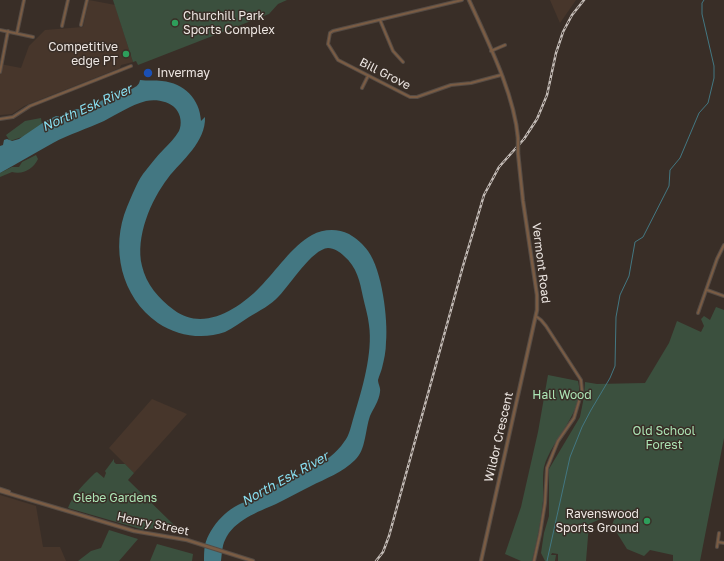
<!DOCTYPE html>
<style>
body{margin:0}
canvas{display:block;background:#392e27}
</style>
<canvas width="724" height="561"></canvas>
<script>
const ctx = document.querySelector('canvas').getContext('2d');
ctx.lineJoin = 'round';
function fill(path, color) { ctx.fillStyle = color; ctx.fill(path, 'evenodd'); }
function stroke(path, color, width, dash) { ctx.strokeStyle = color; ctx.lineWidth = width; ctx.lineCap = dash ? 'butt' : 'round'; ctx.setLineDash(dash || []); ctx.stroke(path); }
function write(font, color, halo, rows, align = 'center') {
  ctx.font = font + ' "Golos Text",sans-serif'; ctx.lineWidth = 3; ctx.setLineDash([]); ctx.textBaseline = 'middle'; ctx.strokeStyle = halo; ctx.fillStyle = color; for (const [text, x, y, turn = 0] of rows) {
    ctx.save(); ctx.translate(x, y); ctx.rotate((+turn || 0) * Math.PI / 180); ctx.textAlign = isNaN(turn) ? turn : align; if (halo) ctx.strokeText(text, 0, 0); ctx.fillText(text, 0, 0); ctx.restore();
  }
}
const built = new Path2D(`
 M89,0L115,5L133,62L121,65L120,68L24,106L12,114L0,115V64L21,68L29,46L45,30L83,27Z
 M550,0H576L560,23Z
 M152,399L187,414L134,473L109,448Z
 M0,495L36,506L43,547H60L66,561H0Z`);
const green = new Path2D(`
 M113,0H287L278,4L269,14L138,65L136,61L133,62Z
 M41,118L42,125L25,136L10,141L6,135L25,121Z
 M36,155L38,159C33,169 23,175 12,172L0,177V173L12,167H19L22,162Z
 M716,307L724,310V438L700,561H673V555L650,550L644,556L627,549L612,525L617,512L589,524L586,561H558V554L552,553L551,555H556L555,561H545L541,553L544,533L549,516V469L580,417L584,397L585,382L597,384L645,383L669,343L677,321L701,332L704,326L701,319L704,316L710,320Z
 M548,375L578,381C586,411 552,438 544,467C542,478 544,490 543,501C541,521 537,541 532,561H521L505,554L521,507L538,432Z
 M114,459V462L116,464H125L134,473L128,480L174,525L144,530L68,508C73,494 85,483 95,473L97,472L104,478L106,473L105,471Z
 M109,530L138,539L119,561H78L91,551L101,548Z
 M157,544L193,554L192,561H150Z`);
const water = new Path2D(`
 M140,80C147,81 155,80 162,81C184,83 200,99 201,121L205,117C206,142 182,160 168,178C151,200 135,237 142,266C146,284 159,299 174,310C203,332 239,309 260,287C276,271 292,246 312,235C323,229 337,228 349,234C356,238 364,245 368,251C382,270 388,319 386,342C386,351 384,360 382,368C381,372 379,376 378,380C378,384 381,388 380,392C379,401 373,409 370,416C365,430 366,450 355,460C343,472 325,479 311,486C299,492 288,498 276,504C258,512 234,520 225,540C222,546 222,554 221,561H204C204,556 204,550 205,545C210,526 229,505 249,501L291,476C298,476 305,471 312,468C324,462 337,453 344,442C350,435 351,425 354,416C362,390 373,353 369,325C368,316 365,306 363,297C360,282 357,267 344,256C340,252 334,248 328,248C312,249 290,285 279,296C271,305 259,311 249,317C241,322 233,328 225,332C203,340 177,336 158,323C121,297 110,248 127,207C132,196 136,184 143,174C150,165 156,157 164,149C169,144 175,138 179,131C182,124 181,115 176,109C169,101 156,99 146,101C131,105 117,114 104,121C87,129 69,134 53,143C35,153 18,163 0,173V146L3,145L4,140L7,139L12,141L19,139L44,122L56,116L63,117L73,110L77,109L84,110L93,106L120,89L123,88L130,90C135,87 139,86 140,80Z`);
const stream = new Path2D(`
 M547,561L570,457L582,427L591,410L610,378L615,366L616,317L620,295L629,276L635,242L643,237L669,186L670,170L680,158L699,113L708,103L714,78V66L702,14V3L704,0`);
const minor = new Path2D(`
 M462,0L333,31L330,33L328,44L338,60L410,97H417L451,85L471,83L501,75
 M380,20L393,51L403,62
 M81,25L87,0
 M62,26L68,0
 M0,30L33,37
 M17,33L24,0
 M491,51L505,45
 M0,72L8,31
 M362,88L368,76
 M0,119L13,117L30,106L131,66
 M707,290L724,296
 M698,313L717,259L724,245
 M718,542L724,543
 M717,547L719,533
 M534,561L540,534L545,503L547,468L558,441L574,418L582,391L581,380L546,326L541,320L537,317`);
const tertiary = new Path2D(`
 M469,0C488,42 514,93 518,138
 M0,489L9,492
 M0,491L134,531L187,540L253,561
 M481,561L537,310V295L523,201L518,153`);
const rail = new Path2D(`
 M376,561L383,552L389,536L463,266L484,195L499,167L524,139L537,119L547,95L556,53L563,32L572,15L584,0`);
const tertiaryBridge = new Path2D(`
 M518,138V153`);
const markers = [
 [175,23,4,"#2e9e5b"],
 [126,54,4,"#2e9e5b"],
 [148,73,5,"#1a4fb4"],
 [647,521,4,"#2e9e5b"]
];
const poiNames = [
 ["Churchill Park",183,16],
 ["Sports Complex",183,30],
 ["Competitive",118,47,"right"],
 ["edge PT",118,61,"right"],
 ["Invermay",157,73],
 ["Ravenswood",639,514,"right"],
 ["Sports Ground",639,528,"right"]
];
const streetNames = [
 ["Bill Grove",385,74,27],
 ["Vermont Road",541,263,83],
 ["Wildor Crescent",499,437,-77],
 ["Henry Street",153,524,12]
];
const parkNames = [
 ["Hall Wood",562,395],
 ["Old School",664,431],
 ["Forest",664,445],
 ["Glebe Gardens",115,498]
];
const waterNames = [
 ["North Esk River",87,108,-24],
 ["North Esk River",285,479,-29]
];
fill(built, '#47362b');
fill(green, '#3b503e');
fill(water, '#437782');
stroke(stream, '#437782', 1);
stroke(minor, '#564c45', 4);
stroke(tertiary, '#564c45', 4.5);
stroke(minor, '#7a5c44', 2);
stroke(tertiary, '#7a5c44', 2.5);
stroke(rail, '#c5bdb8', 2.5);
stroke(rail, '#392e27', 1, [3]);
stroke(tertiaryBridge, '#564c45', 4.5, []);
stroke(tertiaryBridge, '#7a5c44', 2.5);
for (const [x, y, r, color] of markers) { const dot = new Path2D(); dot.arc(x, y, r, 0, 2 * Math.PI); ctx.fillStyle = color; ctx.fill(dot); stroke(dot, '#392e27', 1.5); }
write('12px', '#eee7e3', '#392e27', poiNames, 'left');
write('12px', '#eee7e3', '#392e27', streetNames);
write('12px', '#ace5b5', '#392e27', parkNames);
write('italic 13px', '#88dff1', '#392e27', waterNames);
</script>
